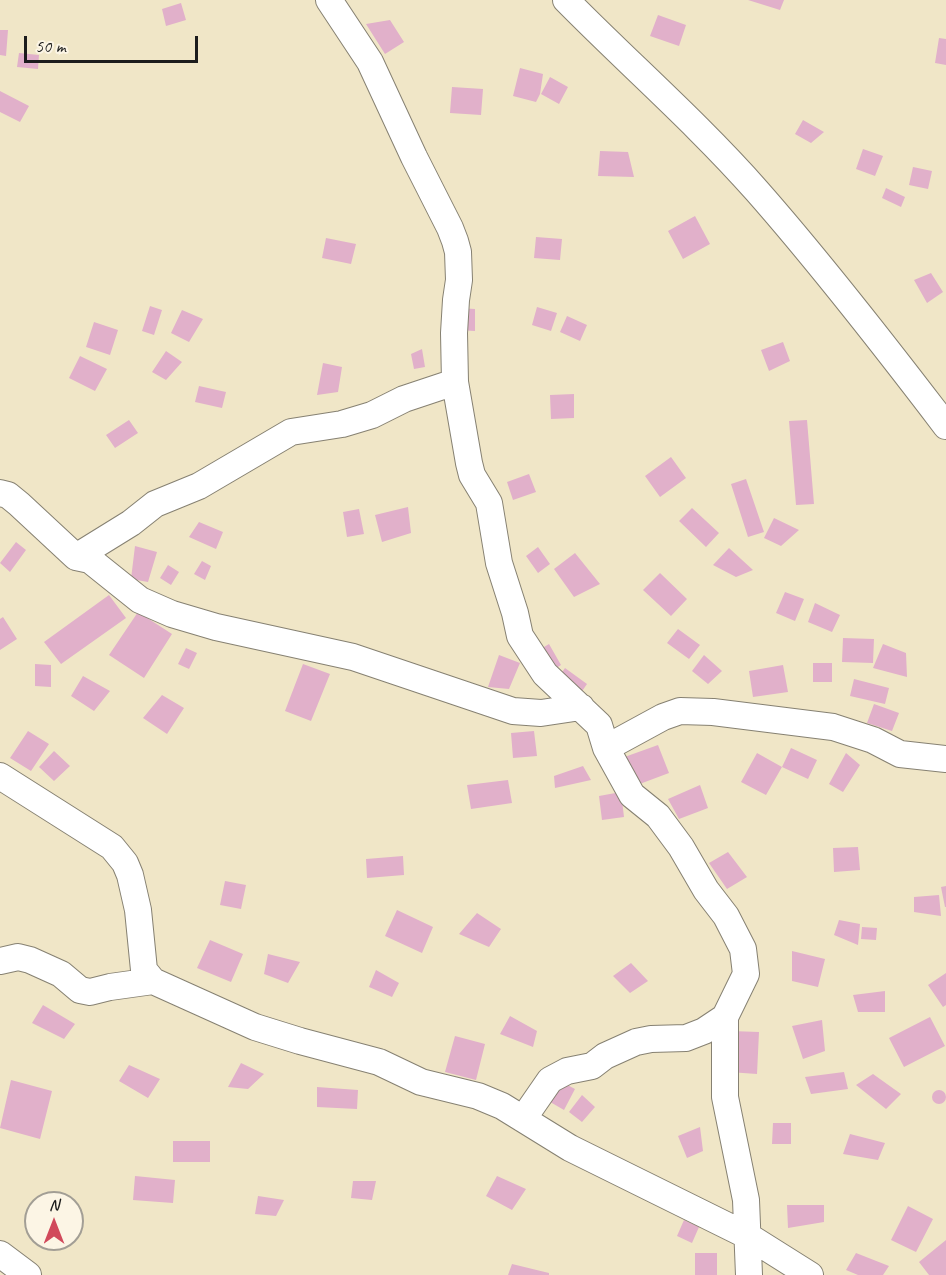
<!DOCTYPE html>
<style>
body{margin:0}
#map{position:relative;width:946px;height:1275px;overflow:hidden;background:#f0e6c7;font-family:Caveat,sans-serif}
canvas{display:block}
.north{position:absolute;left:24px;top:1191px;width:60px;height:60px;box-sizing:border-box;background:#fcf5e5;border:2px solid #a29e95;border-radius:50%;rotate:0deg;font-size:16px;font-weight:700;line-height:24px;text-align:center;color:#1c1c1c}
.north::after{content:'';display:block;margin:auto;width:21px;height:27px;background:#d1495b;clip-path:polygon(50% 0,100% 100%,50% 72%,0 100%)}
.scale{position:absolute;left:24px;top:36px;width:174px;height:27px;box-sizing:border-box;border:3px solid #1c1c1c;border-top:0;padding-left:8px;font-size:18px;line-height:21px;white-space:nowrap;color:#1c1c1c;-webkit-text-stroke:4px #fcf5e5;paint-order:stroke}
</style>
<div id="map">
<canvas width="946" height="1275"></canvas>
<div class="north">N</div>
<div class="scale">50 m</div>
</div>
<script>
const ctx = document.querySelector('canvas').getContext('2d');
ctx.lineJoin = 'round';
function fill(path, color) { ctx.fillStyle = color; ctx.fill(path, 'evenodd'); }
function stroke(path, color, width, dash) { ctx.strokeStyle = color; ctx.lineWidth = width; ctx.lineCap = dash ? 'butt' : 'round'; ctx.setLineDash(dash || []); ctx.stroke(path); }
const building = new Path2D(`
 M748,0H784L780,10Z
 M181,3L186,20L166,26L162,9Z
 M658,15L686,25L679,46L650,36Z
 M390,20L404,42L385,54L366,24Z
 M0,30H8L6,56L0,55Z
 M939,38L946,39V65L935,63Z
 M19,53L39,55L38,69L17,67Z
 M520,68L543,74L540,94L536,102L513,96Z
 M550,77L568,87L559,104L541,94Z
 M452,87L483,89L481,115L450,113Z
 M0,91L29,106L20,122L0,112Z
 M803,120L824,132L811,143L795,134Z
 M863,149L883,156L875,176L856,169Z
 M600,151L628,152L634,177L598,176Z
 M913,167L932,171L928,189L909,185Z
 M886,188L905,197L901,207L882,198Z
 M695,216L710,244L683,259L668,231Z
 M536,237L562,239L560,260L534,258Z
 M326,238L356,244L351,264L322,258Z
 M931,273L943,292L927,303L914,280Z
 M150,306L162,310L154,335L142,331Z
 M537,307L557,313L551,331L532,325Z
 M458,308L475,309V331L457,330Z
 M182,310L203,319L189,342L171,333Z
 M567,316L587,325L580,341L560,332Z
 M94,322L118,330L110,355L86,347Z
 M783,342L790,361L769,371L761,350Z
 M422,349L425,367L414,369L411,354Z
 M166,351L182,362L166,380L152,372Z
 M80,356L107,369L95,391L69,378Z
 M323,363L342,367L338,392L317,395Z
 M199,386L226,392L222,408L195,402Z
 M574,394V418L551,419L550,395Z
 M129,420L138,433L115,448L106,435Z
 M807,420L814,504L796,505L789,421Z
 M671,457L686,478L660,497L645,476Z
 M529,474L536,492L513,500L507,482Z
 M746,479L764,532L748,537L731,484Z
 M408,507L411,533L382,542L375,515Z
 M692,508L719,533L706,547L679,521Z
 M359,509L364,534L347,537L343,512Z
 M774,518L799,530L781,546L764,538Z
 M199,522L223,532L216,549L189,537Z
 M16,542L26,550L10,572L0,563Z
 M135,546L157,552L148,582L131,579Z
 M538,547L550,564L538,573L526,556Z
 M729,548L753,570L736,577L713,565Z
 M575,553L600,584L574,597L554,569Z
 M202,561L211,566L205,580L194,574Z
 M168,565L179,572L171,585L160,578Z
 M660,573L687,599L671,616L643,590Z
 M785,592L804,599L795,621L776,613Z
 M109,595L126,618L61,664L44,642Z
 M815,603L840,615L832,632L808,622Z
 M138,612L172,634L144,678L109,655Z
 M3,617L17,639L0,650V619Z
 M678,629L700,645L689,659L667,643Z
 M843,638L874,639L873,663L842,662Z
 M549,644L561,665L547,674L534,653Z
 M883,644L906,653L907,677L873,668Z
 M186,648L197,653L189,669L178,664Z
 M499,655L520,663L509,689L488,687Z
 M704,655L722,671L708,684L692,671Z
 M813,663H832V682H813Z
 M35,664L51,665V687L35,686Z
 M303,664L330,674L311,721L285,711Z
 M783,665L788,692L753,697L749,671Z
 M565,668L587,684L578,697L556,681Z
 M83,676L110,691L94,711L71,696Z
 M854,679L889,688L885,704L850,696Z
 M162,695L184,708L167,734L143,718Z
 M874,704L899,713L892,731L867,723Z
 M28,731L49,744L31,771L10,758Z
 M534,731L537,756L513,758L511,733Z
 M658,745L669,773L629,788L619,759Z
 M791,748L817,760L808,779L782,767Z
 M54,751L70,766L54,781L39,767Z
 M757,753L782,767L766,795L741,782Z
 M846,753L860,765L843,792L829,784Z
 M583,766L591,780L555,788L554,776Z
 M508,780L512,803L471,809L467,785Z
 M700,785L708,808L679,819L668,799Z
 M621,792L624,817L602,820L599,796Z
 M858,847L860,870L834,872L833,848Z
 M728,852L747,877L727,889L709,863Z
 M403,856L404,875L367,878L366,859Z
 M225,881L246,885L241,909L220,905Z
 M946,886V907H945L941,887Z
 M939,895L941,916L914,912V897Z
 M397,910L433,927L422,953L385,936Z
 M477,913L501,929L489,947L459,934Z
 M839,920L860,924L858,945L834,935Z
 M862,927L877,928L876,940L861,939Z
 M210,940L243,954L231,982L197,968Z
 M792,951L825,959L818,987L792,981Z
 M268,954L300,962L288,983L264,974Z
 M631,963L648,981L630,993L613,976Z
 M376,970L399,983L392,997L369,987Z
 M946,973V1005L943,1007L928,985Z
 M885,991V1012H858L853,995Z
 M43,1005L75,1024L64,1039L32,1023Z
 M510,1016L537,1031L533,1047L500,1034Z
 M930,1017L945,1046L904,1067L889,1038Z
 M822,1020L825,1051L803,1059L792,1026Z
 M731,1031L759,1032L757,1074L729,1072Z
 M455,1036L485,1044L476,1080L445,1072Z
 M241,1063L264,1074L248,1089L228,1087Z
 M129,1065L160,1079L148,1098L119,1081Z
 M844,1072L848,1089L811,1094L805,1077Z
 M873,1074L901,1094L886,1109L856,1085Z
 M556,1079L575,1089L564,1110L545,1099Z
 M11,1080L52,1091L40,1139L0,1128Z
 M317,1087L358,1090L357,1109L317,1107Z
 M932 1097a7 7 0 1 1 14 0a7 7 0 1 1-14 0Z
 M582,1095L595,1107L582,1122L569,1112Z
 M773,1123H791V1144H772Z
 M700,1127L703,1151L687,1158L678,1136Z
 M850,1134L885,1143L878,1160L843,1154Z
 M173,1141H210V1162H173Z
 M135,1176L175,1180L173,1203L133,1200Z
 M497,1176L526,1189L512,1210L486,1196Z
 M353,1181H376L372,1200L351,1198Z
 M258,1196L284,1200L276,1216L255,1214Z
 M787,1205H824V1222L788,1228Z
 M908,1206L933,1219L916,1252L891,1240Z
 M684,1220L699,1227L692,1243L677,1236Z
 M946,1240V1275H929L919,1262Z
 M695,1253H717V1275H695Z
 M856,1253L889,1266L883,1275H858L846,1270Z
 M512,1264L549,1273V1275H508Z`);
const minor = new Path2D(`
 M329,0L370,62L414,157L450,228L455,241L458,252L459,280L456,300L454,333L455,382L469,463L472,475L489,503L499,563L515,613L520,636L545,674L599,725L606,748L632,795L658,816L681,847L706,890L726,916L743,949L746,974L725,1017V1097L746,1200L749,1275
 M566,0C629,64 697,123 757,191C823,266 885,346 946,426
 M0,493L8,495L19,504L76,557L90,560L140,600L172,614L216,627L353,657L513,711L541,713L581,707
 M76,557L131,523L155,504L199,486L291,432L342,424L372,415L404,399L455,382
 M606,748L663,717L680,711L713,712L833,727L873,740L900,754L946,759
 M0,776L112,847L125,863L130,875L138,910L144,970L153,981L255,1027L300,1041L379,1062L421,1082L478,1096L502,1106L570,1148L748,1236L810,1275
 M0,961L18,957L30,960L61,974L80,990L90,992L110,987L153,981
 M523,1119L550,1080L567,1071L592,1066L605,1056L636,1042L651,1039L686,1038L704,1031L725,1017
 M0,1254L28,1275`);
fill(building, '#e1b0ca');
stroke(minor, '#868172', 28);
stroke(minor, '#fff', 26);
</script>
